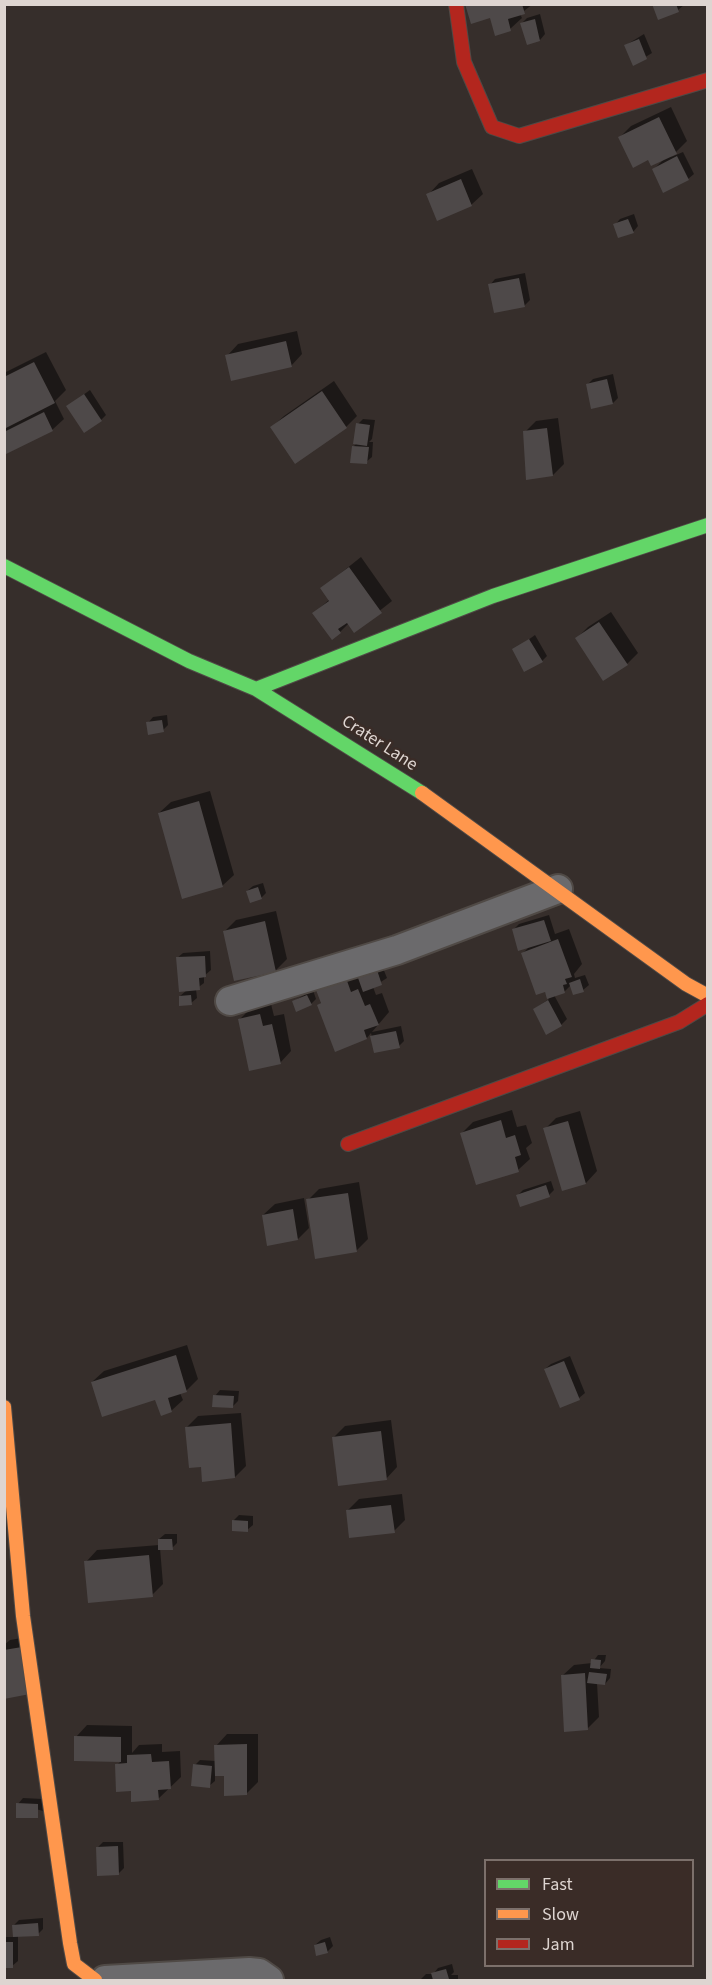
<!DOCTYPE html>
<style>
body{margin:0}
#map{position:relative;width:712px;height:1985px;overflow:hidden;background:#362e2b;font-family:"Source Sans 3",sans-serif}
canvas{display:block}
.frame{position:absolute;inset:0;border:6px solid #ded5d1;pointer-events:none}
.legend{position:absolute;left:484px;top:1859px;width:210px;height:108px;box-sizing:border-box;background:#3a2c27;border:2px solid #7c706b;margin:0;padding:8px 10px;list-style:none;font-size:18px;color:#ded5d1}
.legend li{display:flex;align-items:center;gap:12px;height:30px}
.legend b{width:30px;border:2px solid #7c706b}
</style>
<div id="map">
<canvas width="712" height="1985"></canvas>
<div class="frame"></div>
<ul class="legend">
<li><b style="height:8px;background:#63d668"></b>Fast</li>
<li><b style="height:8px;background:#ff974d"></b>Slow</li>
<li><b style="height:8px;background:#b3261e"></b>Jam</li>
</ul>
</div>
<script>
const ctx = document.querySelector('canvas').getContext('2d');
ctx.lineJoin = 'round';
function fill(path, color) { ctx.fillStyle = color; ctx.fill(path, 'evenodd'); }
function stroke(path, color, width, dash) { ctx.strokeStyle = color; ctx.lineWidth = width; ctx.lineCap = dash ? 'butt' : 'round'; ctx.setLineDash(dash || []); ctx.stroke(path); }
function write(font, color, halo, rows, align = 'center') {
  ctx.font = font + ' "Source Sans 3",sans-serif'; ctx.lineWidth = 5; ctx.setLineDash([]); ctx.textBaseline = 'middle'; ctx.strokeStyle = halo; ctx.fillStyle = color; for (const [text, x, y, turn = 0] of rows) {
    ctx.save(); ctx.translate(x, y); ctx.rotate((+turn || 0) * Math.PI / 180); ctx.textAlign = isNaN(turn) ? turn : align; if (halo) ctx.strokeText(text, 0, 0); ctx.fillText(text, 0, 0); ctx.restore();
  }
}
const shadow = new Path2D(`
 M467,4H533L520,14L522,18L510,29Z
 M654,4H684V5L678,10L659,18Z
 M540,14L545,34L540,40L522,23L527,18Z
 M644,34L652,53L634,64L626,45Z
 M671,107L687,141L671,157L683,152L694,174L688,179L654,169L664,159L649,158L620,137L631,126Z
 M472,169L483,194L471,205L428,195L439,183Z
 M634,214L638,226L633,232L615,225L620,219Z
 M525,273L530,300L524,306L490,285L495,279Z
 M297,331L302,354L291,366L227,356L238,344Z
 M46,352L66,390L55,401L64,419L52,430L4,454V373Z
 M613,374L618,398L613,403L587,385L593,379Z
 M334,381L357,416L346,427L296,462L272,427L284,416Z
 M90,390L106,415L101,420L68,406Z
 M558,418L564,464L553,475L525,432L536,421Z
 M363,419L375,420L372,439L369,442H373L372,457L366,462L353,447L357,443L358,424Z
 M361,557L392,601L354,631L349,623L340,632L314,613L330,599L322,588Z
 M611,612L638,653L627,664L577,638L588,627Z
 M535,635L547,656L542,661L514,650Z
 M167,715L168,725L163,730L148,723L153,717Z
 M210,791L234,875L222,886L159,813L171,802Z
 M263,883L266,893L261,898L247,891L253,886Z
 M276,911L287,959L276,970L225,931L236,920Z
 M549,915L555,934L569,929L582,964L574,974L575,978L585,975L589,985L583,990L571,985L565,991L554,995L567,1019L561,1025L534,1009L549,999L523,953L531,945L513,930L519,924Z
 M210,951L211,970L204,976V983L196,989L197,998L191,1003L180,996L187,990L177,958L183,953Z
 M381,963L387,978L373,987L376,995L382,993L389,1012L372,1032L401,1026L404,1041L399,1046L375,1051L371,1033L367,1038L319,1005L322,1001L318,990L329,979Z
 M313,990L316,999L311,1004L294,1001Z
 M271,1004L274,1016L284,1014L291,1051L280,1063L239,1020L251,1008Z
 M512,1110L517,1127L526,1125L532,1143L526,1148L530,1159L518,1170L462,1133L473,1122Z
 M580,1111L597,1171L586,1183L563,1189L545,1129L556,1118Z
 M551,1181L554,1190L549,1195L517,1196L523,1190Z
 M359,1182L368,1239L356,1251L308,1200L319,1189Z
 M304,1198L309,1228L298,1239L263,1215L275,1204Z
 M187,1345L198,1379L186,1391L180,1393L183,1400L171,1411L156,1398L92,1382L104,1371Z
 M570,1356L585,1393L579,1398L560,1406L545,1369L551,1364Z
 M220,1390L239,1391L238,1401L233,1406L215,1396Z
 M241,1413L246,1466L235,1477L202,1466L187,1427L198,1416Z
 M391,1420L397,1467L386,1479L334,1437L345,1426Z
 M402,1494L405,1520L394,1531L348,1510L359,1499Z
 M239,1515L253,1516V1525L247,1530L233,1521Z
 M165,1534H177V1543L172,1548H160L163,1584L152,1595L86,1562L97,1550L159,1545V1539Z
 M33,1636L4,1689V1645L10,1640Z
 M598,1655H606L605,1661L599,1668L611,1669L610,1678L605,1684L597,1683L599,1717L587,1729L562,1676L574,1665L592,1663Z
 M87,1725L132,1726V1753L139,1745L162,1744V1752L180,1751L181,1777L158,1799L132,1789L117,1765L121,1761L76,1737Z
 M227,1734H258V1782L247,1793L226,1775H215V1781L209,1786L195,1765L200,1760L216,1761V1746Z
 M23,1798L43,1799V1811L18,1804Z
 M103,1842H123L124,1868L119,1873L97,1848Z
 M43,1918V1929L38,1934L18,1935V1961L12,1966H4V1937H14V1925L19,1920Z
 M330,1937L333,1946L327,1952L315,1945L321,1940Z
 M452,1964L454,1972L451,1975H458V1980H420L426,1974H433L438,1968Z`);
const building = new Path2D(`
 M465,4H522L525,14L508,19L511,31L495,36L490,18L471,24Z
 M652,4H676L679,12L658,20Z
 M535,19L540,41L527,45L520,23Z
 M639,39L647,59L633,66L624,45Z
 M659,117L677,154L651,166L648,160L633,168L618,137Z
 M677,156L689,180L663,193L652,169Z
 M461,179L472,206L437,221L426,194Z
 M628,219L634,233L618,238L613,224Z
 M519,278L525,307L494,313L488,284Z
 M286,341L292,367L231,381L225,355Z
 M34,362L55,403L4,429V377Z
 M607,379L613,404L591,409L586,384Z
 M322,391L347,428L295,464L270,427Z
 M84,394L102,421L84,433L66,406Z
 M44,412L53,431L4,455V432Z
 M356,423L370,425L367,446L353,444Z
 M547,428L553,476L526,480L523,431Z
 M352,446L369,447L367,464L350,463Z
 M349,567L382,613L354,633L347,623L338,629L341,633L332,640L312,613L329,601L320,588Z
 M599,622L628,665L603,681L575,638Z
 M529,639L543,662L524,672L512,649Z
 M162,720L164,732L148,735L146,722Z
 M199,801L223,887L182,899L158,813Z
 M258,887L262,899L250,903L246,891Z
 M544,920L551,941L518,951L512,929Z
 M265,921L276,972L234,981L223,931Z
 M558,939L572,977L565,979L567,984L563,985L565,993L547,999L545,992L536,995L521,953Z
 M205,956L206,977L199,978L200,990L179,992L176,957Z
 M376,967L382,985L363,992L357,975Z
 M346,978L351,992L358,989L365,1006L370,1004L379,1025L364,1030L367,1039L335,1052L317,1005L321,1003L316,990Z
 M580,979L584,992L573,995L569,983Z
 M191,995L192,1005L179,1006V996Z
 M307,995L312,1005L296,1012L292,1001Z
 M548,1000L562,1026L546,1035L533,1009Z
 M260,1014L263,1026L272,1024L281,1064L249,1071L238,1019Z
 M396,1031L400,1048L374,1053L370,1036Z
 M501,1120L506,1138L515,1135L521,1155L515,1157L519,1172L476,1185L460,1133Z
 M568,1121L586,1184L562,1191L543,1128Z
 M546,1185L550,1197L520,1207L516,1195Z
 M348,1193L357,1252L315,1259L306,1199Z
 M293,1209L298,1240L267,1246L262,1215Z
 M176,1355L187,1392L168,1398L172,1412L161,1416L155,1400L102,1417L91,1382Z
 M564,1361L580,1400L560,1408L544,1369Z
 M213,1395L234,1396L233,1408L212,1407Z
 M231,1423L235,1478L202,1482L201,1467L189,1468L185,1427Z
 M381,1431L387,1480L338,1486L332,1437Z
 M391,1505L395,1533L349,1538L346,1510Z
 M232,1520L248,1521V1532L232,1531Z
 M158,1539H172L173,1550H158Z
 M149,1555L153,1597L88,1603L84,1561Z
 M22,1647L30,1694L4,1699V1650Z
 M591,1659L601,1660L600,1669L590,1668Z
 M589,1672L607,1674L605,1685L587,1683Z
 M585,1673L588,1730L564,1732L561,1675Z
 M74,1736L121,1737V1762L74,1761Z
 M247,1744V1795L224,1796V1776H215L214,1745Z
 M151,1754L152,1762L169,1761L171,1789L158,1790L159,1800L131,1802V1791L116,1792L115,1764L127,1763V1755Z
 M193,1764L212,1766L210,1788L191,1786Z
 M16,1803L38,1804V1818H16Z
 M118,1846L119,1875L97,1876L96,1847Z
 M38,1923L39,1936L13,1937L12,1925Z
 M4,1942H13V1968H4Z
 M325,1942L328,1953L316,1956L314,1945Z
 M446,1969L449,1979L433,1980L431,1973Z`);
const street = new Path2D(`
 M230,1001L397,950L558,889
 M105,1980L249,1972L259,1973L269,1980`);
const fast = new Path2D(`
 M4,566L189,661L256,689L422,793
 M256,689L493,596L708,525`);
const slow = new Path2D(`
 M422,793L686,984L708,996
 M4,1407L23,1616L70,1943L74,1964L95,1980`);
const jam = new Path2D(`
 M456,4L464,62L492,127L519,136L708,80
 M348,1144L679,1022L708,1004`);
const streetNames = [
 ["Crater Lane",379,744,33]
];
fill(shadow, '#0007');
fill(building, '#4e4949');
stroke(street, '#504a46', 32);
stroke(fast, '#504a46', 16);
stroke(slow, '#504a46', 16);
stroke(jam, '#504a46', 16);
stroke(street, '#6b6a6c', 28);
stroke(fast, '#63d668', 14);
stroke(slow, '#ff974d', 14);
stroke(jam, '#b3261e', 14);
write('18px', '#ded5d1', '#3a2c27', streetNames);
</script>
